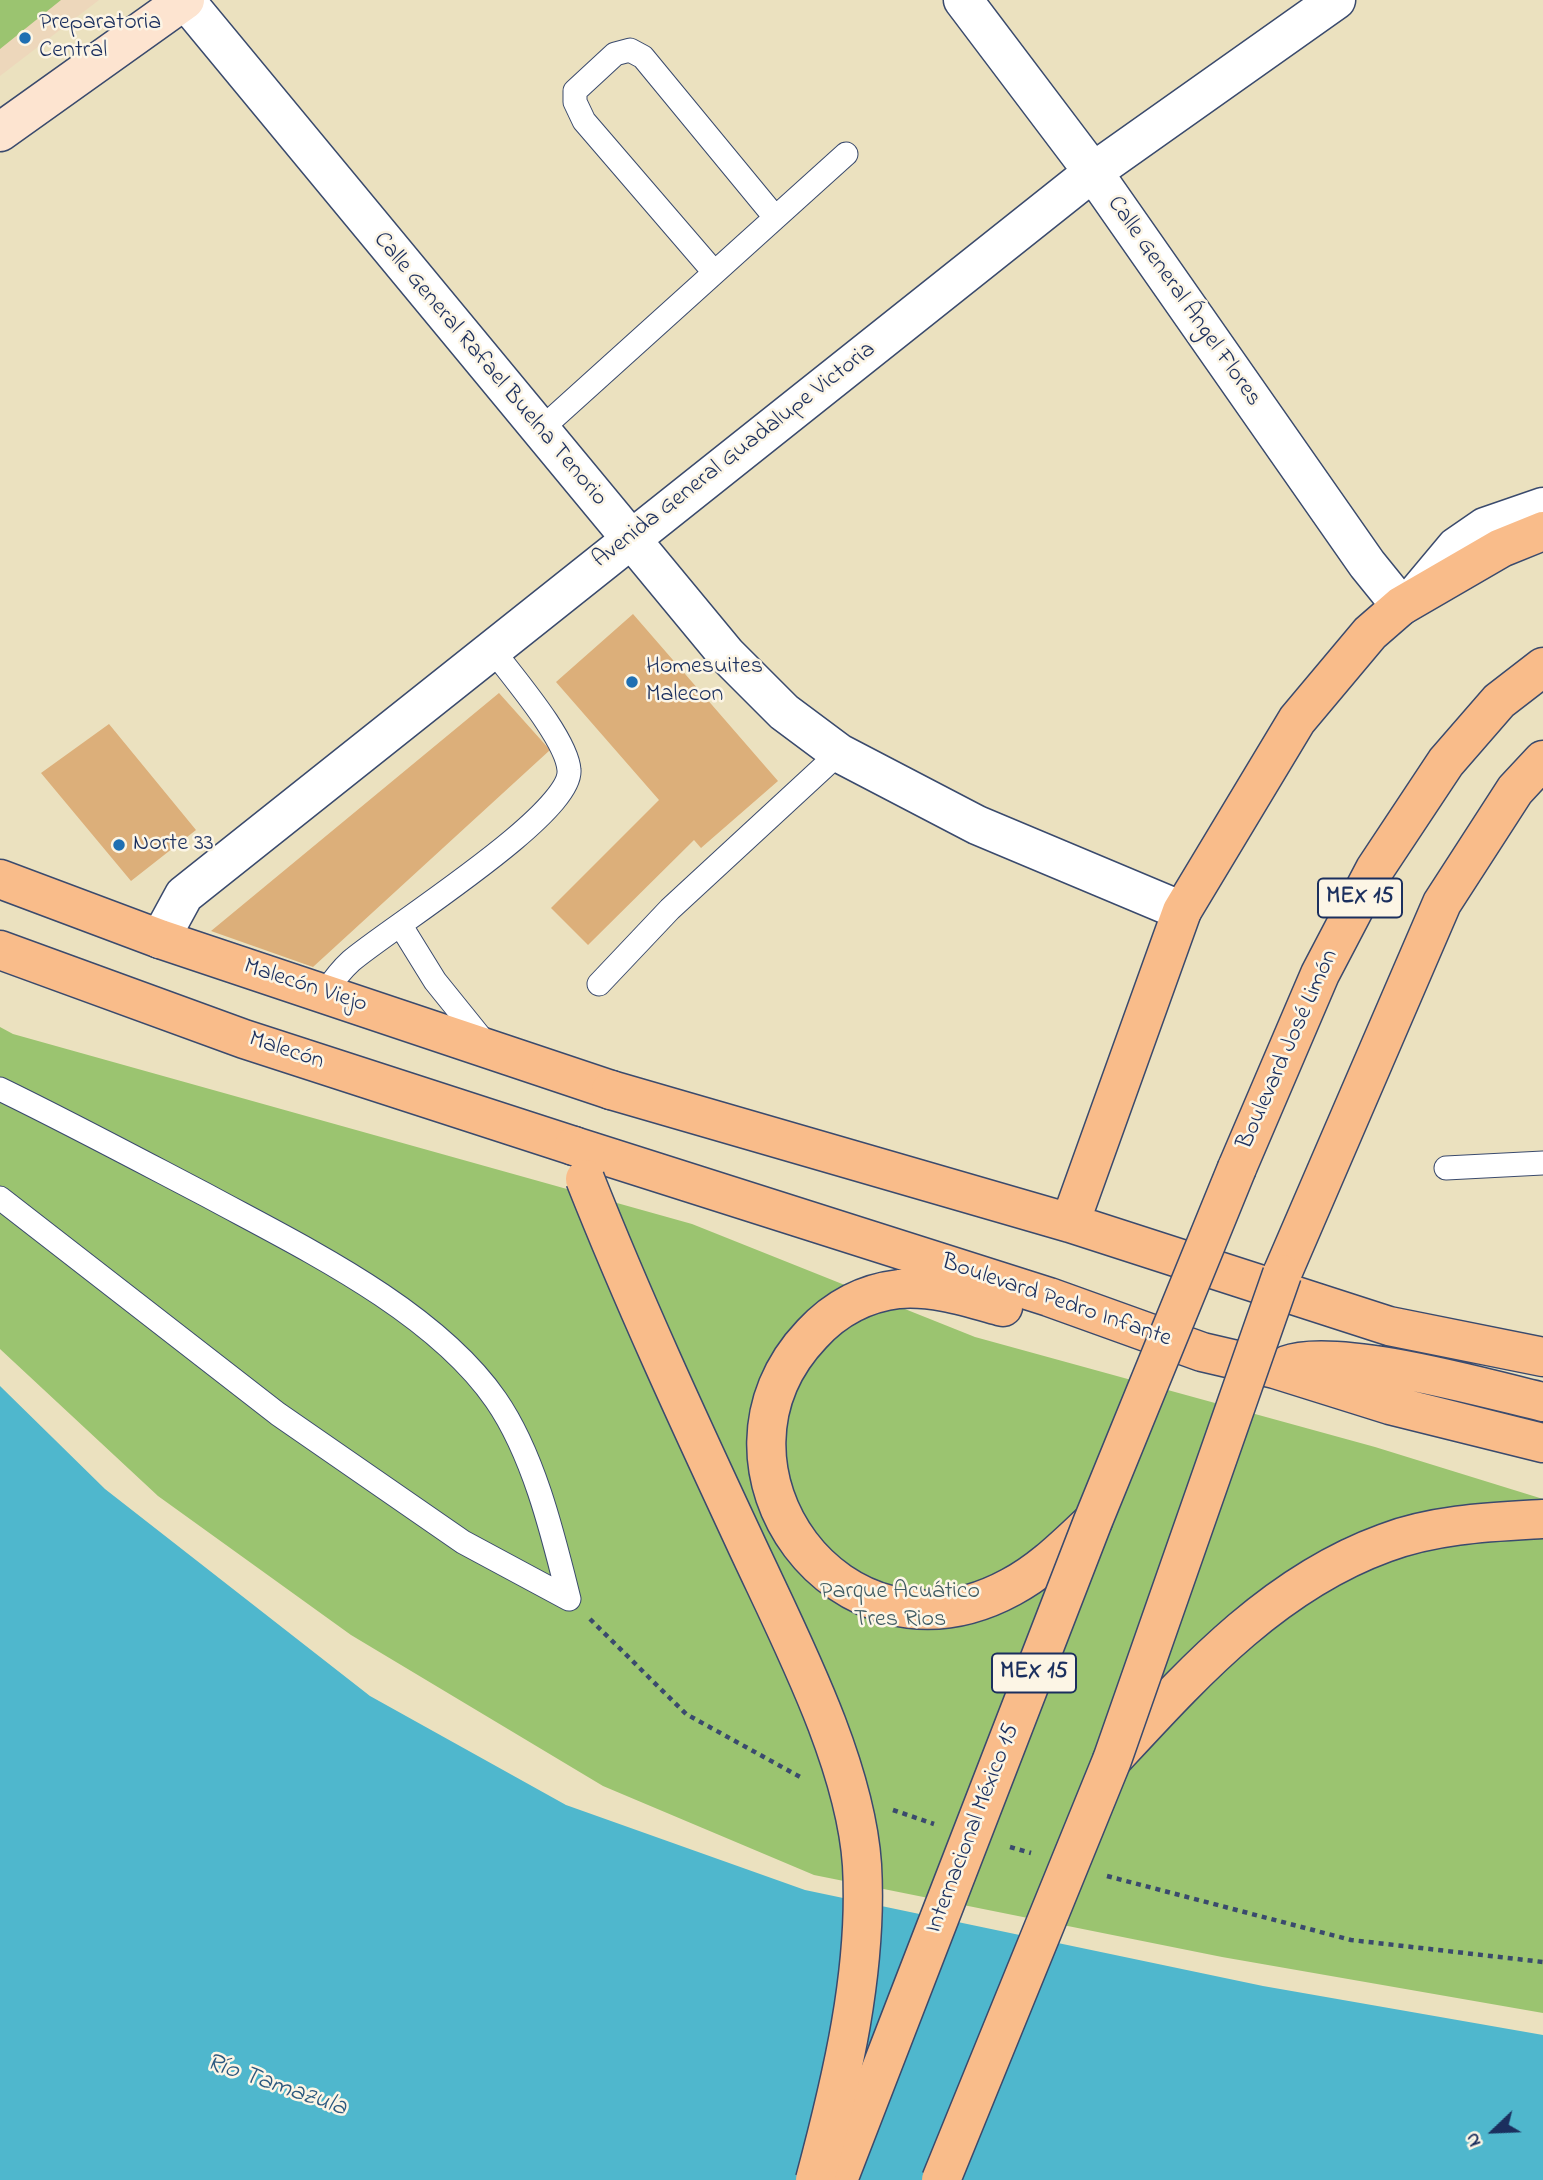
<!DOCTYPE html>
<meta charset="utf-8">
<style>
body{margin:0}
#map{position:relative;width:1543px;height:2180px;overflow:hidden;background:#ebe1bf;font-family:"Indie Flower",sans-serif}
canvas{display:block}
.north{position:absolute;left:1459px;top:2096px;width:70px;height:70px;-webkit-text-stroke:5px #fcf5e5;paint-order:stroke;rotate:247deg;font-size:19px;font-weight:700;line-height:28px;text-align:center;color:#1b2f5e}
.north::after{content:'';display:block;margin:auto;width:24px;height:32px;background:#1b2f5e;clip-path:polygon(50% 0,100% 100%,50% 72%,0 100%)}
</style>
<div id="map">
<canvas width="1543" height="2180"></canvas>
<div class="north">N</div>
</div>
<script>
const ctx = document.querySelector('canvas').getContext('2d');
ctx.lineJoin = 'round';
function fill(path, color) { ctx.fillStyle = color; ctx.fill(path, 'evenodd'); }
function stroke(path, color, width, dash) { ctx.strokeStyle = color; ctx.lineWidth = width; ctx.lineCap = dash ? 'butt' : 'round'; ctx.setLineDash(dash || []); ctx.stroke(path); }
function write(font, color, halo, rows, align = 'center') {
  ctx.font = font + ' "Indie Flower",sans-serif'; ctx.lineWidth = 5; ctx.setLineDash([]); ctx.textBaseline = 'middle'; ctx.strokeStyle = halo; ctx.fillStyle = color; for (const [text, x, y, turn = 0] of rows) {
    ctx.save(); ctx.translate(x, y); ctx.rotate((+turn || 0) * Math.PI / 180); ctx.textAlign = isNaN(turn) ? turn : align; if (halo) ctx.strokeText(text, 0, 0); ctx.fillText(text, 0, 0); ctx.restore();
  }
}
const built = new Path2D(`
 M0,0H99L0,76Z`);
const green = new Path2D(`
 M0,0H61L0,49Z
 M0,1027L13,1034L692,1224L975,1337L1375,1447L1543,1499V2013L1222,1957L814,1875L603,1786L351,1635L158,1496L0,1349Z`);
const water = new Path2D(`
 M0,1386L105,1489L370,1696L566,1805L805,1890L1263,1986L1543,2035V2180H0Z`);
const building = new Path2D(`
 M633,614L778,781L701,848L694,840L588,945L551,908L659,800L556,682Z
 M499,693L550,750L313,967L211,931Z
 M109,724L196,830L131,881L41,773Z`);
const path = new Path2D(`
 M590,1619L686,1714L802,1778
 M893,1810L934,1824
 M1010,1847L1031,1853
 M1107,1876L1351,1940L1543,1962`);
const service = new Path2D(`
 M714,272L584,121L575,102V91L615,54L630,50L643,57L774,216
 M539,431L846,154
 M401,926L435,981L485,1043
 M599,984L670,909L839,753
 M324,994C332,982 341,970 351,961C388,929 573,814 569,770C567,739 512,676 492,649
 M0,1089C70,1123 139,1160 208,1196C302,1247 434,1310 496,1400C534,1455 553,1535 569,1599L463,1542L278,1414L0,1198
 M1446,1168L1543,1163`);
const minor = new Path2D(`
 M185,0L727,655L784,712L839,753L977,825L1182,911
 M963,0L1093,172L1367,564L1401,606
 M1415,596L1456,547L1485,527L1543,507
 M160,939L184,895L1093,172L1336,0`);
const secondary = new Path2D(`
 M0,132L185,0`);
const primary = new Path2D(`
 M0,879L160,939L611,1090
 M0,950L244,1039L574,1146
 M1237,1168L1320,974L1375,869L1446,762L1499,701L1543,667
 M1282,1274L1442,903L1515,790L1543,760`);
const trunk = new Path2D(`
 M611,1090L1070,1223L1389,1326L1543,1357
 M574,1146L1049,1297L1202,1352L1275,1369L1390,1405L1543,1443
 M1070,1223L1182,911L1297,720L1370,633L1401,606L1501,548L1543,531
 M1003,1307C970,1298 934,1286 899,1289C865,1293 835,1309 812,1334C687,1465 840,1680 1011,1587C1043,1570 1067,1545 1093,1521
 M1287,1365C1335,1346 1488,1389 1543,1402
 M1112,1760C1191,1675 1272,1584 1385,1543C1435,1524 1491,1522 1543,1519`);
const primaryBridge = new Path2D(`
 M838,2180L1093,1521L1237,1168
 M941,2180L1112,1760L1282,1274`);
const trunkBridge = new Path2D(`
 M585,1179C633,1300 687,1417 742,1535C786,1631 855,1759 862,1865C868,1970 842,2079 815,2180`);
const markers = [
 [25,38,7,"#1f6fb2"],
 [632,682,7,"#1f6fb2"],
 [119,845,7,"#1f6fb2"]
];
const shields = [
 [1360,898,84],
 [1034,1673,84]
];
const shieldNames = [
 ["MEX 15",1360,898],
 ["MEX 15",1034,1673]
];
const poiNames = [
 ["Preparatoria",39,24],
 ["Central",39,52],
 ["Homesuites",646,668],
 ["Malecon",646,696],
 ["Norte 33",133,845]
];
const streetNames = [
 ["Calle General Ángel Flores",1183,302,55],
 ["Calle General Rafael Buelna Tenorio",489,370,50],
 ["Avenida General Guadalupe Victoria",735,456,-38],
 ["Malecón Viejo",305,987,18],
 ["Boulevard José Limón",1289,1050,-66],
 ["Malecón",286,1052,18],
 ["Boulevard Pedro Infante",1056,1302,19],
 ["Internacional México 15",974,1829,-69]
];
const parkNames = [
 ["Parque Acuático",900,1593],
 ["Tres Rios",900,1621]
];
const waterNames = [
 ["Río Tamazula",276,2087,19]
];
fill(built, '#edd7bb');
fill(green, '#9bc470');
fill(water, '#4fb7cd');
fill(building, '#dcaf7a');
stroke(service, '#3a4a6d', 25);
stroke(minor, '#3a4a6d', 41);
stroke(secondary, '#3a4a6d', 41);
stroke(primary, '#3a4a6d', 41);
stroke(trunk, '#3a4a6d', 41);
stroke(path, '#3a4a6d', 4.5, [5, 5]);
stroke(service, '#fff', 23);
stroke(minor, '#fff', 38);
stroke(secondary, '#fde4d0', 38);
stroke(primary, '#f9bc8a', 38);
stroke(trunk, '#f9bc8a', 38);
stroke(primaryBridge, '#3a4a6d', 41, []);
stroke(trunkBridge, '#3a4a6d', 41, []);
stroke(primaryBridge, '#f9bc8a', 38);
stroke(trunkBridge, '#f9bc8a', 38);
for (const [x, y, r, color] of markers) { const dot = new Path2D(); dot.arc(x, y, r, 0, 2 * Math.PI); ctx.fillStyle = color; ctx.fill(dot); stroke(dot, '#fcf5e5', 2.5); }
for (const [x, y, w] of shields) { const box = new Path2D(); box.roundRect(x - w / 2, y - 19.5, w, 39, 5); ctx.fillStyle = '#fcf5e5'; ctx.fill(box); stroke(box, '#1b2f5e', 2); }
write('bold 23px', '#1b2f5e', null, shieldNames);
write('24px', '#1b2f5e', '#fcf5e5', poiNames, 'left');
write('24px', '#1b2f5e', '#fcf5e5', streetNames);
write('24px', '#415c63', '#fcf5e5', parkNames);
write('italic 26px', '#2b587f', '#fcf5e5', waterNames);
</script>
